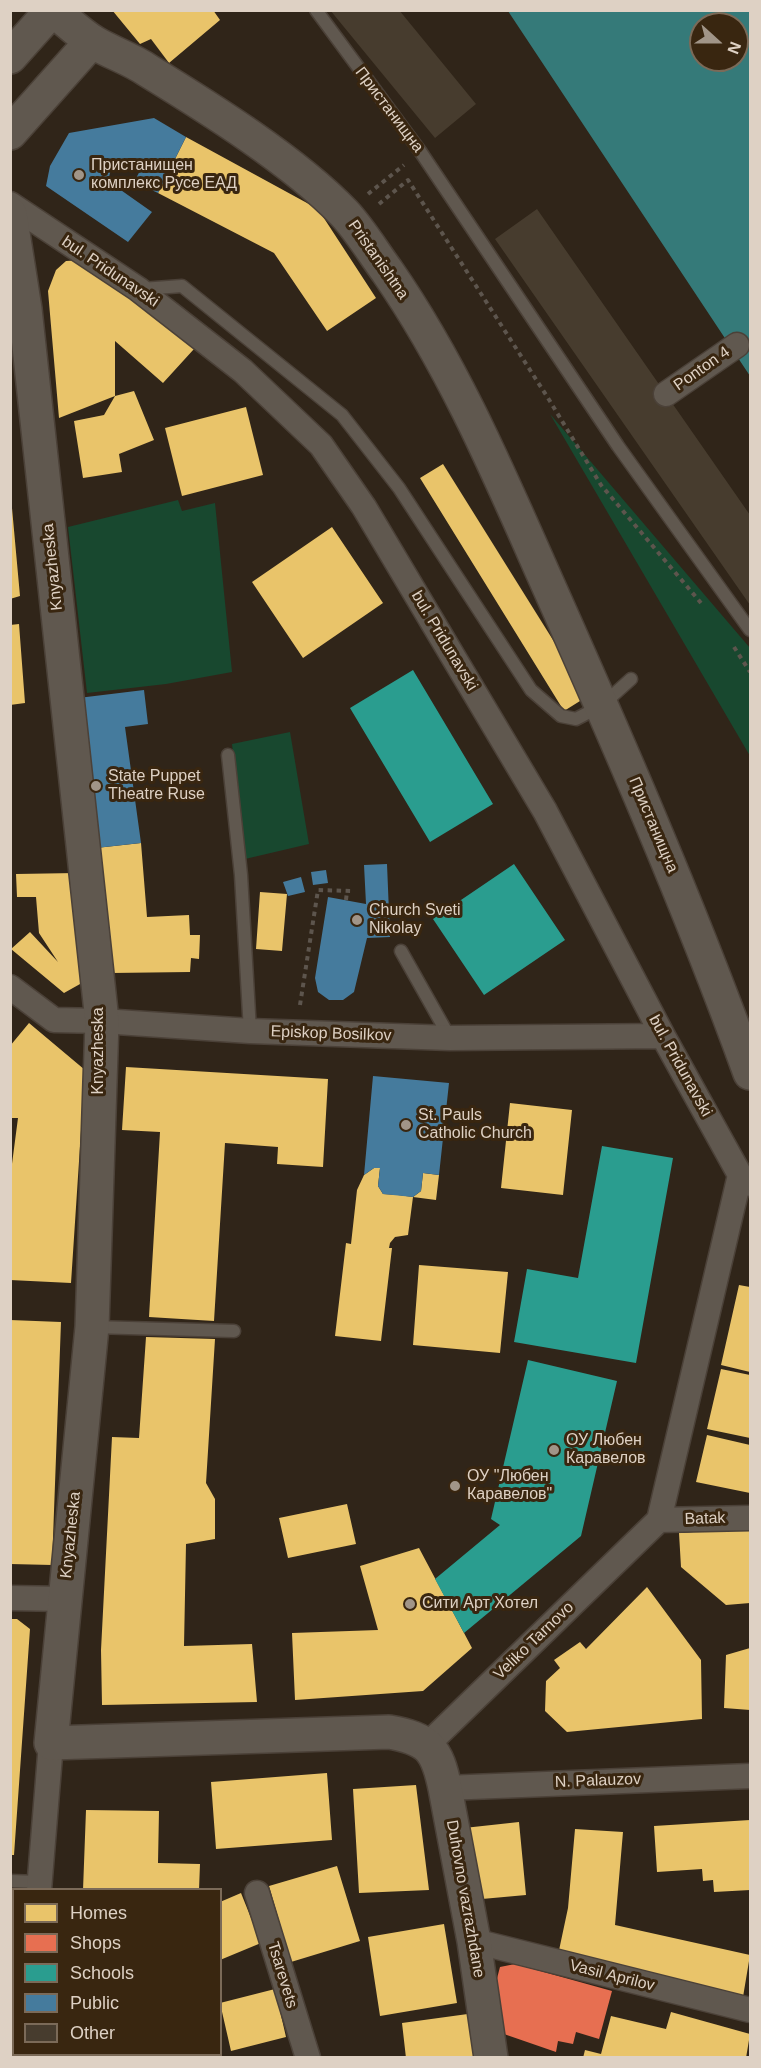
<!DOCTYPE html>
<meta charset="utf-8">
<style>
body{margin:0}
#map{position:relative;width:761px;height:2068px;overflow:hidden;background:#302519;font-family:Arial,sans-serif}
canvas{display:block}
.frame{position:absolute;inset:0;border:12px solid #ded1c4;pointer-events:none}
.legend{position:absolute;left:12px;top:1888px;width:210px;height:168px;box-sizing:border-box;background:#392610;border:2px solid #7b6a58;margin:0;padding:8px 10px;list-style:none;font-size:18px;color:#ded1c4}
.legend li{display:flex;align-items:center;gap:12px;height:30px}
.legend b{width:30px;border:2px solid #7b6a58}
.north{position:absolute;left:689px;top:12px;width:60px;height:60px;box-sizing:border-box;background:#392610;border:2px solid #7b6a58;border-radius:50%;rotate:111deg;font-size:16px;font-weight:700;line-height:24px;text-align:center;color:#ded1c4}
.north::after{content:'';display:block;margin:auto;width:21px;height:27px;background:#a19588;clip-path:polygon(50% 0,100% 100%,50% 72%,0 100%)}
</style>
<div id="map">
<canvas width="761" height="2068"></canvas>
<div class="frame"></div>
<ul class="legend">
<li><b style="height:16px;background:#e9c46a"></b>Homes</li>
<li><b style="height:16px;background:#e76f51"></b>Shops</li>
<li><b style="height:16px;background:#2a9d8f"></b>Schools</li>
<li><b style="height:16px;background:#457b9d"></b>Public</li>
<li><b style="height:16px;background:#473c2e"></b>Other</li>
</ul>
<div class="north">N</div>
</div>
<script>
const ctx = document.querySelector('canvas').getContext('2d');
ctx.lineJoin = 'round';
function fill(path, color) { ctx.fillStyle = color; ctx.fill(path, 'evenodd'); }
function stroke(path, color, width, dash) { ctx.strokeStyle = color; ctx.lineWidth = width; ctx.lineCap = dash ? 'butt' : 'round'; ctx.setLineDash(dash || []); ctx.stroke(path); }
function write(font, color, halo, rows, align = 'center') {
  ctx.font = font + ' Arial,sans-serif'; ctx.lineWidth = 6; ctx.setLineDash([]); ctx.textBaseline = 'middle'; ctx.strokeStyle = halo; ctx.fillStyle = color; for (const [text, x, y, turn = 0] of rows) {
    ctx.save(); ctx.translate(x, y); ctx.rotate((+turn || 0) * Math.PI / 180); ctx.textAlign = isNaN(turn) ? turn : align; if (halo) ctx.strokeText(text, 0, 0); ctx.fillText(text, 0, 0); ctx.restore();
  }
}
const green = new Path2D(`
 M550,414L750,648V756Z
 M178,500L182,511L215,503L232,672L166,684L87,693L68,527Z
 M290,732L309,844L245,859L232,744Z`);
const water = new Path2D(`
 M508,11H750V376ZM701,24H737V60H701Z`);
const homes = new Path2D(`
 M112,10H213L220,20L169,63L151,39L140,44Z
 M186,137L318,209L376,298L327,331L274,253L158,193Z
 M83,260L194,349L163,383L115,341V396L59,418L48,291L56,270L66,261Z
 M134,391L154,440L119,454L122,472L83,478L74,421L104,415L115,396Z
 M246,407L263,475L182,496L165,428Z
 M443,464L588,696L564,711L420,478Z
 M10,486L20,596L10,599Z
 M332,527L383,603L303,658L252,582Z
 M19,624L25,703L10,705V625Z
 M141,843L147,917L189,915L190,935H200L199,959L191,958L190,972L111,973L96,848Z
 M76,873L89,979L64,993L11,949L30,932L58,962L39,933L36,897H17L16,874Z
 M260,892L287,894L282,951L256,949Z
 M29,1023L85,1070L71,1283L10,1280V1179L18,1118H10V1046Z
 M126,1067L328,1079L323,1167L277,1164L278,1147L225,1143L214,1321L149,1317L160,1132L122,1130Z
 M510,1103L572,1110L563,1195L501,1188Z
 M374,1168H380L378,1186L383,1194L398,1195L413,1197L421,1191L423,1173L439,1175L436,1200L413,1197L408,1235L395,1237L390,1243L389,1248H392L381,1341L335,1336L346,1243L351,1244L357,1190L364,1175Z
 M419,1265L508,1272L500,1353L413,1345Z
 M739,1285L750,1287V1372L721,1365Z
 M10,1320L61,1322L52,1565L10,1564Z
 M146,1337L215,1339L206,1483L215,1499V1539L186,1544L184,1646L252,1644L257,1702L102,1705L101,1650L112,1437L139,1438Z
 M721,1369L750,1375V1438L707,1429Z
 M707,1435L750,1445V1493L696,1482Z
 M347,1504L356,1544L288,1558L279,1518Z
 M750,1528V1603L726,1605L681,1567L679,1533Z
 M419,1548L472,1648L423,1691L295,1700L292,1633L378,1630L360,1566Z
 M647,1587L701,1660L702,1719L567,1732L545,1711L546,1681L560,1668L554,1660L580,1642L586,1649Z
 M10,1619H17L30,1629L14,1855H10Z
 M750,1648V1710L724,1708L726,1655Z
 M327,1773L332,1840L216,1849L211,1782Z
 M416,1785L429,1890L359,1893L353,1789Z
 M86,1810L159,1811L158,1863L200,1864L199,1890H83Z
 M750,1820V1890L714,1892L713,1880L703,1881L702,1869L657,1872L654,1826Z
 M519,1822L526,1895L471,1900L464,1828Z
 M575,1829L623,1832L615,1925L750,1955L743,1997L558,1955L568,1908Z
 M337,1866L360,1941L291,1962L269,1886Z
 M241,1893L261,1943L220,1960V1902Z
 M444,1924L457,2003L380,2016L368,1937Z
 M275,1989L286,2037L231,2051L220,2003Z
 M671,2012L750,2034L746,2058H583L585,2050L601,2054L611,2016L666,2029Z
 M475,2013L481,2058H406L402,2023Z
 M76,2055H152V2058H76Z`);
const shops = new Path2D(`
 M515,1964L612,1991L599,2039L576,2032L573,2044L558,2041L556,2052L501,2033L495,1986L500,1967Z`);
const schools = new Path2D(`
 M413,670L493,804L430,842L350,708Z
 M514,864L565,940L484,995L433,919Z
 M602,1146L673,1158L636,1363L514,1342L527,1269L578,1278Z
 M528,1360L617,1381L581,1536L464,1633L435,1579L500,1525L491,1519Z`);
const public = new Path2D(`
 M154,118L186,137L158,193L134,182L142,167L111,169L108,181L152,212L128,242L46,186L50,166L69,133Z
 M144,690L148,724L125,727L141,843L87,849L70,699Z
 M387,864L390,937L367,938L354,992L343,1000H329L318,992L315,978L328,897L366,904L364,865Z
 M326,870L328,883L313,885L311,872Z
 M301,877L305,892L288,896L283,882Z
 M373,1076L449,1083L439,1175L423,1173L421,1191L413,1197L383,1194L378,1186L380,1168H374L364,1175Z`);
const building = new Path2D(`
 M330,10H399L476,104L435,138Z
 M537,209L750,515V605L495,239Z`);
const path = new Path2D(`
 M368,194L404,165
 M379,204L408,180L548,398L601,485L701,603
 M734,647L750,672
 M346,900L347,891
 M300,1005L318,890L354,891`);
const lane = new Path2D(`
 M316,10L420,151L618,446L750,630
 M142,289L182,286L342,415L399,488L531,690L561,716L576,719L601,706L631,679
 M228,755L241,875L250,1031
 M401,951L450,1038
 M93,1327L234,1331
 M10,1881L39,1882`);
const street = new Path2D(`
 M10,204L138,289L243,371L321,445L364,507L545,811L663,1036L740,1175L750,1184
 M666,394L737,345
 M10,987L54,1020L102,1021L250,1031L450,1038L663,1036
 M659,1520L750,1518
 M10,1598L65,1599
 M427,1745L659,1520L740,1175
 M445,1788L750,1776
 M39,1890L51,1743
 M257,1893L308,2058
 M474,1941L750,2010
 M30,2058V2054`);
const secondary = new Path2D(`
 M53,10C67,21 80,34 95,43C112,53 131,59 147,70C209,108 294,161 344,213C360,230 373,252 387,271C451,363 496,467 541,569C615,735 688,902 750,1073
 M10,57L52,10
 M10,133L92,41
 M10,214L25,309L102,1021L92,1327L51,1743L389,1732C429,1739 437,1749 445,1788L474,1941L491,2058`);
const markers = [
 [79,175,6,"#a19588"],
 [96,786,6,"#a19588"],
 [357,920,6,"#a19588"],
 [406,1125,6,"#a19588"],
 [554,1450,6,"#a19588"],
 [455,1486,6,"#a19588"],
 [410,1604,6,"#a19588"]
];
const streetNames = [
 ["Пристанищна",389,110,53],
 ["Pristanishtna",378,260,55],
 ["bul. Pridunavski",110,272,34],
 ["Ponton 4",702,369,-35],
 ["Knyazheska",53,567,-96],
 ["bul. Pridunavski",444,641,59],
 ["Пристанищна",653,825,67],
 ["Episkop Bosilkov",331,1034,2],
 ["Knyazheska",99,1051,-90],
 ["bul. Pridunavski",680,1066,61],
 ["Batak",705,1519,-2],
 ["Knyazheska",71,1535,-84],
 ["Veliko Tarnovo",534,1641,-44],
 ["N. Palauzov",598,1781,-2],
 ["Duhovno vazrazhdane",465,1899,80],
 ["Tsarevets",282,1975,73],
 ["Vasil Aprilov",612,1976,14]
];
const poiNames = [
 ["Пристанищен",91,166],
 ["комплекс Русе ЕАД",91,184],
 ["State Puppet",108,777],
 ["Theatre Ruse",108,795],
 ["Church Sveti",369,911],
 ["Nikolay",369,929],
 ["St. Pauls",418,1116],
 ["Catholic Church",418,1134],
 ["ОУ Любен",566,1441],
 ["Каравелов",566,1459],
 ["ОУ \"Любен",467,1477],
 ["Каравелов\"",467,1495],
 ["Сити Арт Хотел",422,1604]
];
fill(green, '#18482f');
fill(water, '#357a79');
fill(homes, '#e9c46a');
fill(shops, '#e76f51');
fill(schools, '#2a9d8f');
fill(public, '#457b9d');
fill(building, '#473c2e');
stroke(lane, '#4b4138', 15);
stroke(street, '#4b4138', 27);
stroke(secondary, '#4b4138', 36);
stroke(path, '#5d554d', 4, [4.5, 4.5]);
stroke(lane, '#60584f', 12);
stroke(street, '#60584f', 24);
stroke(secondary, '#60584f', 33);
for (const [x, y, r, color] of markers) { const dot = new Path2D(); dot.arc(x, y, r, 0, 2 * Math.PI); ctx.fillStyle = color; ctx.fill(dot); stroke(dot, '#392610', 2); }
write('16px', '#ded1c4', '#392610', streetNames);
write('16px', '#ded1c4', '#392610', poiNames, 'left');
</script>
